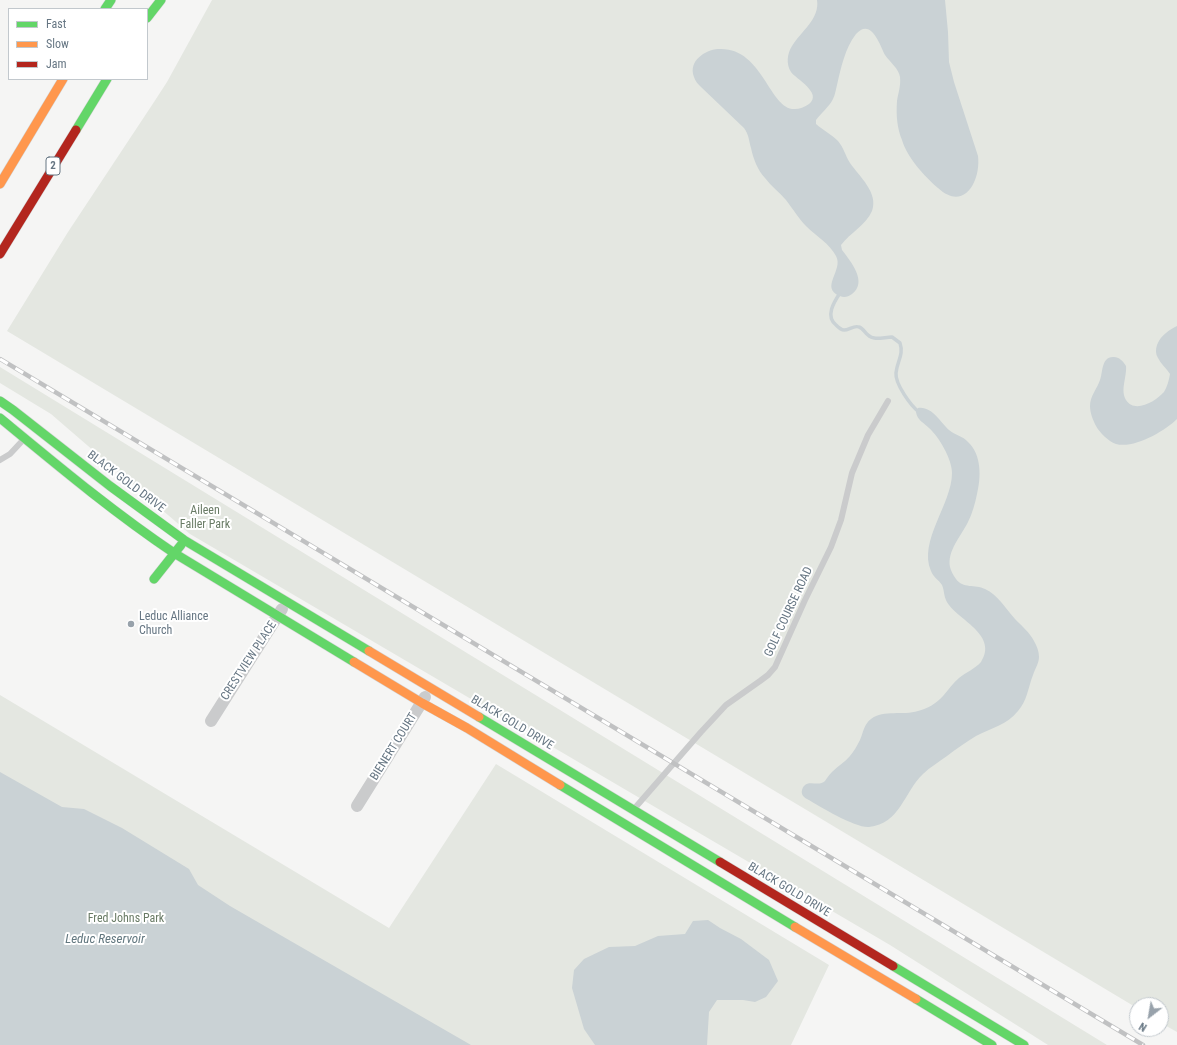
<!DOCTYPE html>
<style>
body{margin:0}
#map{position:relative;width:1177px;height:1045px;overflow:hidden;background:#f5f5f4;font-family:"Roboto Condensed",sans-serif}
canvas{display:block}
.legend{position:absolute;left:8px;top:8px;width:140px;height:72px;box-sizing:border-box;background:#fff;border:1px solid #c2c8cd;margin:0;padding:5px 7px;list-style:none;font-size:12px;color:#667683}
.legend li{display:flex;align-items:center;gap:8px;height:20px}
.legend b{width:20px;border:1px solid #c2c8cd}
.north{position:absolute;left:1129px;top:997px;width:40px;height:40px;box-sizing:border-box;background:#fff;border:1px solid #c2c8cd;border-radius:50%;rotate:211deg;font-size:11px;font-weight:700;line-height:16px;text-align:center;color:#667683}
.north::after{content:'';display:block;margin:auto;width:14px;height:18px;background:#98a2ab;clip-path:polygon(50% 0,100% 100%,50% 72%,0 100%)}
</style>
<div id="map">
<canvas width="1177" height="1045"></canvas>
<ul class="legend">
<li><b style="height:5px;background:#63d668"></b>Fast</li>
<li><b style="height:5px;background:#ff974d"></b>Slow</li>
<li><b style="height:5px;background:#b3261e"></b>Jam</li>
</ul>
<div class="north">N</div>
</div>
<script>
const ctx = document.querySelector('canvas').getContext('2d');
ctx.lineJoin = 'round';
function fill(path, color) { ctx.fillStyle = color; ctx.fill(path, 'evenodd'); }
function stroke(path, color, width, dash) { ctx.strokeStyle = color; ctx.lineWidth = width; ctx.lineCap = dash ? 'butt' : 'round'; ctx.setLineDash(dash || []); ctx.stroke(path); }
function write(font, color, halo, rows, align = 'center') {
  ctx.font = font + ' "Roboto Condensed",sans-serif'; ctx.lineWidth = 4; ctx.setLineDash([]); ctx.textBaseline = 'middle'; ctx.strokeStyle = halo; ctx.fillStyle = color; for (const [text, x, y, turn = 0] of rows) {
    ctx.save(); ctx.translate(x, y); ctx.rotate((+turn || 0) * Math.PI / 180); ctx.textAlign = isNaN(turn) ? turn : align; if (halo) ctx.strokeText(text, 0, 0); ctx.fillText(text, 0, 0); ctx.restore();
  }
}
const green = new Path2D(`
 M212,0H1177V1032L1161,1023V1005H1137V1008L7,331L68,232L154,102L167,82Z
 M0,367L1107,1045H1048L890,945L190,534L51,414L0,383Z
 M0,695L389,928L496,764L829,965L791,1045H0Z`);
const water = new Path2D(`
 M817,0H945L948,32L949,62L954,82L978,156C981,181 964,212 938,188C924,176 907,157 902,140C897,128 896,115 897,101C898,94 901,86 900,77C899,69 890,62 885,55C880,45 871,17 856,34C845,48 841,68 837,85C836,89 835,95 833,99C829,107 821,113 816,120V124C823,130 831,134 838,141C844,148 845,155 850,163C859,176 879,193 872,211C866,225 850,233 841,245L842,250C851,262 868,282 852,294C848,297 844,298 840,296C819,288 844,270 836,256C830,244 816,236 806,226C799,219 793,209 786,200C779,192 771,186 765,178C758,171 753,158 751,148C749,141 749,135 744,128L701,87C698,84 695,81 694,77C688,61 705,50 718,49C763,46 769,110 795,109C799,109 805,107 809,104C823,93 796,79 791,72C786,64 787,54 792,46C801,31 820,19 817,0Z
 M1177,326V419C1165,431 1134,449 1116,444C1108,441 1100,433 1096,426C1093,420 1090,413 1090,406C1090,396 1097,389 1100,380C1103,373 1101,356 1114,357C1119,357 1123,361 1126,366C1127,377 1120,390 1126,400C1135,414 1156,401 1164,392C1167,387 1169,380 1170,374C1166,368 1161,364 1158,358C1153,350 1158,339 1166,333C1169,330 1173,328 1177,326Z
 M918,408C932,406 940,422 949,430C955,435 963,436 968,442C982,455 981,478 977,494C975,504 972,514 968,522C961,536 947,551 950,567C951,571 953,575 956,579C963,589 975,584 985,589C998,595 1006,609 1015,619C1022,626 1030,633 1034,641C1037,646 1039,652 1039,657C1039,663 1035,669 1033,675C1028,688 1027,701 1018,711C1007,725 991,728 976,736C966,742 956,749 947,756C939,762 930,767 923,774C904,792 900,824 869,827C855,828 821,807 807,799C803,797 801,794 802,790C806,777 818,788 825,781C827,778 829,775 832,772C838,766 845,762 850,756C854,751 857,746 860,740C863,733 864,724 871,719C884,709 903,716 918,711C927,709 937,703 943,696C949,689 953,683 959,678C966,672 975,669 981,662C998,636 961,621 949,605C943,597 945,592 942,585C939,580 933,577 931,571C918,541 952,504 952,473C952,459 939,437 929,428C924,423 917,420 916,412Z
 M0,772L62,807L84,809L122,828L189,869L198,885L230,906L471,1045H0Z
 M708,920L720,928L741,939L769,960L778,981L766,997L755,1002L743,1000H717L709,1012L707,1045H595L584,1029L572,988L574,970L584,959L609,947L635,946L658,936L685,934L693,921Z`);
const stream = new Path2D(`
 M840,293C834,302 825,316 836,325C838,327 841,330 844,330C849,330 854,325 859,327C863,328 865,333 868,335C874,341 884,337 892,337L900,343C904,355 897,361 896,373C895,384 911,406 919,412`);
const lane = new Path2D(`
 M0,460L10,454L24,439
 M634,809L701,732L726,705L760,681L768,675L775,667L805,600L831,547L841,520L852,473L868,435L888,401`);
const street = new Path2D(`
 M211,721L282,609
 M357,806L425,697`);
const fast = new Path2D(`
 M105,9L111,0
 M147,18L161,0
 M76,130L107,79
 M0,401L13,410L110,486L184,540L369,651
 M0,418C57,465 113,512 174,553L354,662
 M154,579L181,545
 M479,717L720,862
 M560,785L795,927
 M893,966L1024,1045
 M916,999L992,1045`);
const slow = new Path2D(`
 M0,184L63,79
 M369,651L479,717
 M354,662L422,703L467,728L560,785
 M795,927L916,999`);
const jam = new Path2D(`
 M0,254L76,130
 M720,862L893,966`);
const rail = new Path2D(`
 M0,359L1143,1045`);
const markers = [
 [131,624,4,"#98a2ab"]
];
const shields = [
 [53,166,14]
];
const shieldNames = [
 ["2",53,166]
];
const streetNames = [
 ["BLACK GOLD DRIVE",126,482,37],
 ["GOLF COURSE ROAD",789,612,-65],
 ["CRESTVIEW PLACE",249,661,-57],
 ["BLACK GOLD DRIVE",512,723,31],
 ["BIENERT COURT",394,747,-58],
 ["BLACK GOLD DRIVE",789,890,31]
];
const parkNames = [
 ["Aileen",205,511],
 ["Faller Park",205,525],
 ["Fred Johns Park",126,919]
];
const poiNames = [
 ["Leduc Alliance",139,617],
 ["Church",139,631]
];
const waterNames = [
 ["Leduc Reservoir",105,940]
];
fill(green, '#e4e7e1');
fill(water, '#cad2d5');
stroke(stream, '#cad2d5', 3.5);
stroke(fast, '#d2d3d4', 10);
stroke(slow, '#d2d3d4', 10);
stroke(jam, '#d2d3d4', 10);
stroke(lane, '#cacbcc', 6);
stroke(street, '#cacbcc', 12);
stroke(fast, '#63d668', 9);
stroke(slow, '#ff974d', 9);
stroke(jam, '#b3261e', 9);
stroke(rail, '#c0c1c2', 4.5);
stroke(rail, '#fff', 3, [9]);
for (const [x, y, r, color] of markers) { const dot = new Path2D(); dot.arc(x, y, r, 0, 2 * Math.PI); ctx.fillStyle = color; ctx.fill(dot); stroke(dot, '#fff', 1.5); }
for (const [x, y, w] of shields) { const box = new Path2D(); box.roundRect(x - w / 2, y - 9, w, 18, 3); ctx.fillStyle = '#fff'; ctx.fill(box); stroke(box, '#667683', 1); }
write('bold 11px', '#667683', null, shieldNames);
write('12px', '#667683', '#fff', streetNames);
write('12px', '#697b65', '#fff', parkNames);
write('12px', '#667683', '#fff', poiNames, 'left');
write('italic 13px', '#62777f', '#fff', waterNames);
</script>
